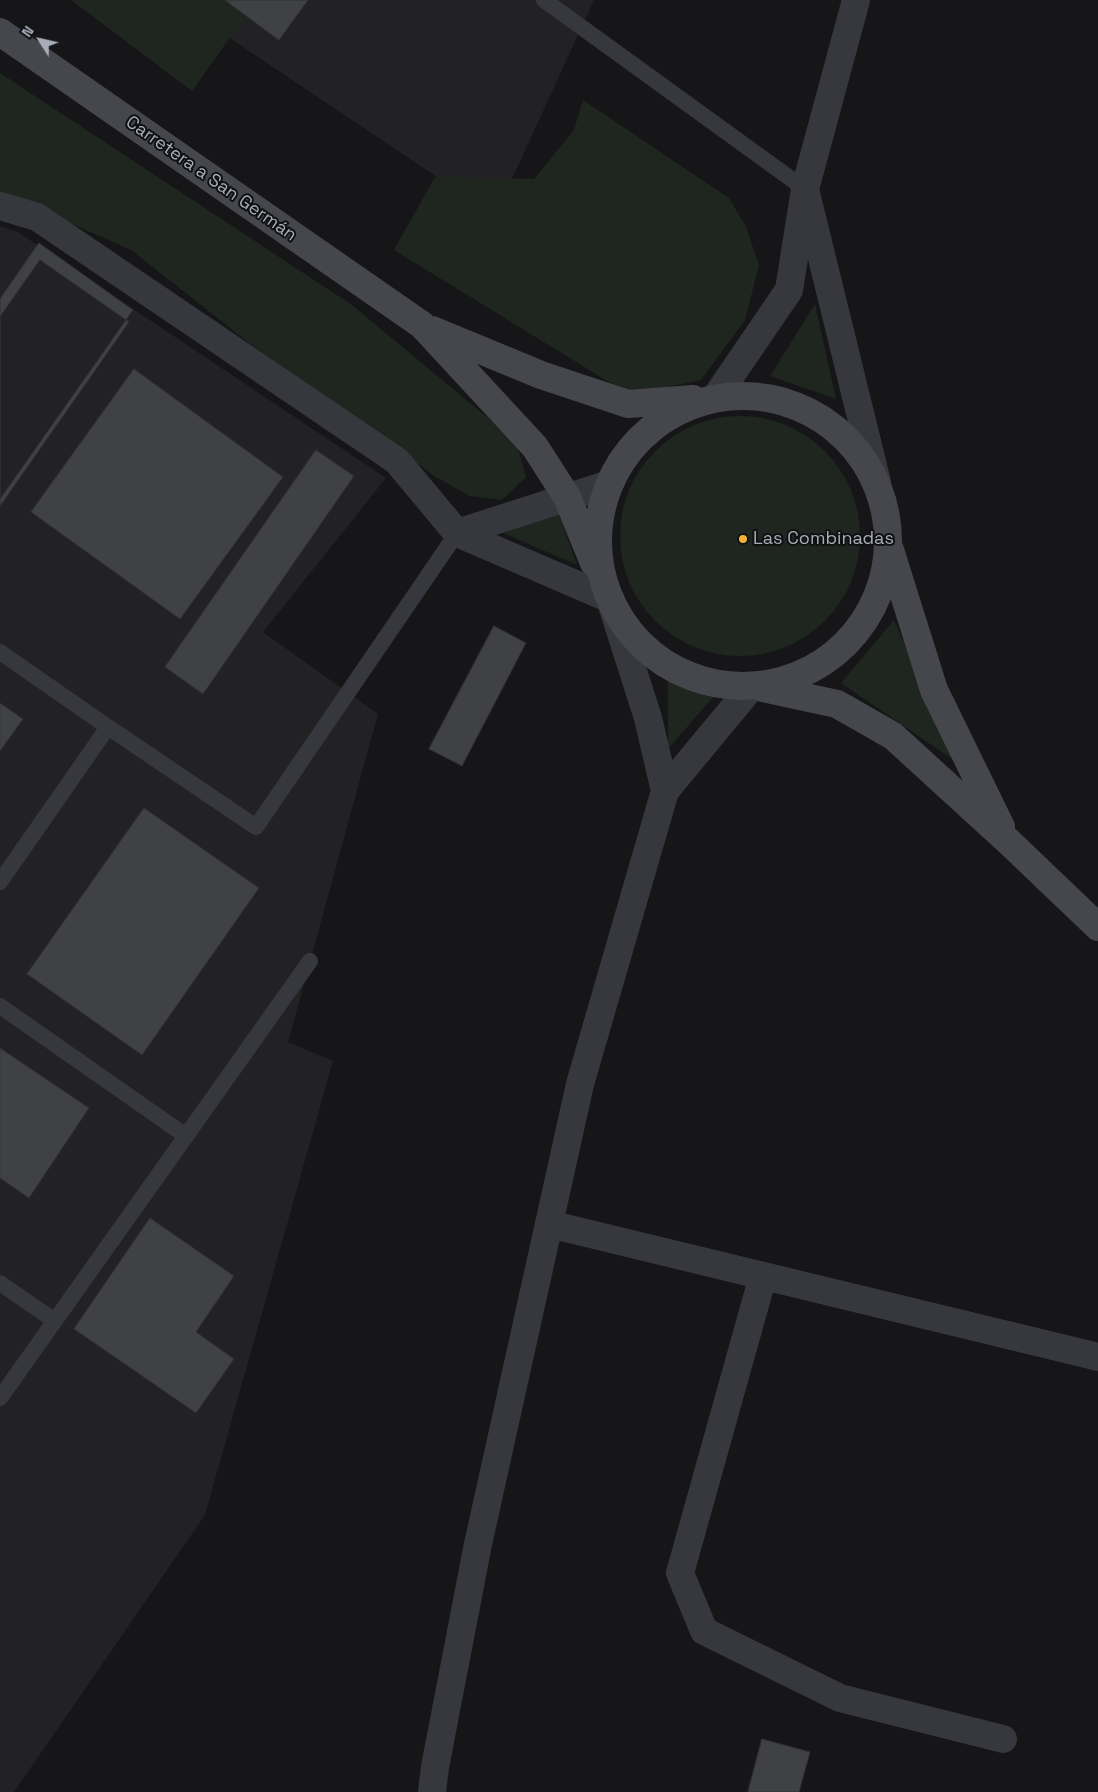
<!DOCTYPE html>
<meta charset="utf-8">
<style>
body{margin:0}
#map{position:relative;width:1098px;height:1792px;overflow:hidden;background:#161618;font-family:"Space Grotesk",sans-serif}
canvas{display:block}
.north{position:absolute;left:15px;top:15px;width:50px;height:50px;-webkit-text-stroke:4px #111113;paint-order:stroke;rotate:305deg;font-size:14px;font-weight:700;line-height:20px;text-align:center;color:#a8adb8}
.north::after{content:'';display:block;margin:auto;width:18px;height:22px;background:#a8adb8;clip-path:polygon(50% 0,100% 100%,50% 72%,0 100%)}
</style>
<div id="map">
<canvas width="1098" height="1792"></canvas>
<div class="north">N</div>
</div>
<script>
const ctx = document.querySelector('canvas').getContext('2d');
ctx.lineJoin = 'round';
function fill(path, color) { ctx.fillStyle = color; ctx.fill(path, 'evenodd'); }
function stroke(path, color, width, dash) { ctx.strokeStyle = color; ctx.lineWidth = width; ctx.lineCap = dash ? 'butt' : 'round'; ctx.setLineDash(dash || []); ctx.stroke(path); }
function write(font, color, halo, rows, align = 'center') {
  ctx.font = font + ' "Space Grotesk",sans-serif'; ctx.lineWidth = 4; ctx.setLineDash([]); ctx.textBaseline = 'middle'; ctx.strokeStyle = halo; ctx.fillStyle = color; for (const [text, x, y, turn = 0] of rows) {
    ctx.save(); ctx.translate(x, y); ctx.rotate((+turn || 0) * Math.PI / 180); ctx.textAlign = isNaN(turn) ? turn : align; if (halo) ctx.strokeText(text, 0, 0); ctx.fillText(text, 0, 0); ctx.restore();
  }
}
const built = new Path2D(`
 M173,0H594L495,216Z
 M0,226L18,232L386,478L263,632L378,714L288,1042L333,1061L205,1515L14,1792H0Z`);
const green = new Path2D(`
 M71,0H225L246,15L192,91Z
 M0,73L352,305L488,418L518,448L526,477L502,500L470,496L436,477L253,346L131,250L40,210L0,197Z
 M583,100L729,198L746,227L759,265L745,320L701,380L630,395L394,250L435,177L534,179L574,130Z
 M815,304L836,399L770,376Z
 M620 536a120 120 0 1 1 240 0a120 120 0 1 1-240 0Z
 M559,514L577,565L496,530Z
 M894,620L955,761L841,683Z
 M668,679L714,696L668,749Z`);
const building = new Path2D(`
 M225,0H308L279,40Z
 M39,243L133,310L0,499V299Z
 M40,260L129,322L0,506V317Z
 M134,369L283,477L180,619L31,512Z
 M316,450L354,476L203,694L165,667Z
 M494,626L526,643L462,766L429,749Z
 M0,703L23,719L0,751Z
 M144,808L259,888L142,1055L27,974Z
 M0,1048L89,1108L29,1198L0,1178Z
 M150,1218L234,1276L196,1332L234,1359L196,1413L74,1329Z
 M762,1739L810,1752L799,1792H748Z`);
const service = new Path2D(`
 M544,0L805,189
 M0,652L108,727L0,882
 M108,727L256,827L457,533
 M0,1006L186,1136L0,1398
 M186,1136L310,961
 M0,1283L55,1321`);
const minor = new Path2D(`
 M805,189L856,0
 M0,206L37,217L397,461L457,533
 M716,397L789,290L805,189L877,482
 M609,484L457,533L610,599L648,718L665,791L752,686
 M549,1224L1098,1357
 M763,1276L680,1573L704,1631L840,1698L1003,1739
 M432,1792L435,1767L478,1544L580,1084L665,791`);
const secondary = new Path2D(`
 M0,32L422,325L535,447L567,497L594,563
 M432,330L541,375L628,404L693,399
 M598 541a145 145 0 1 1 290 0a145 145 0 1 1-290 0Z
 M890,550L934,690L1001,827
 M763,688L837,704L893,736L1009,842L1098,927`);
const markers = [
 [743,539,5,"#f2b134"]
];
const streetNames = [
 ["Carretera a San Germán",211,179,35]
];
const poiNames = [
 ["Las Combinadas",753,539]
];
fill(built, '#222225');
fill(green, '#1e261f');
fill(building, '#404145');
stroke(building, '#303034', 1);
stroke(service, '#37383d', 16);
stroke(minor, '#37383d', 28);
stroke(secondary, '#45474d', 28);
for (const [x, y, r, color] of markers) { const dot = new Path2D(); dot.arc(x, y, r, 0, 2 * Math.PI); ctx.fillStyle = color; ctx.fill(dot); stroke(dot, '#111113', 2); }
write('18px', '#a8adb8', '#111113', streetNames);
write('18px', '#a8adb8', '#111113', poiNames, 'left');
</script>
